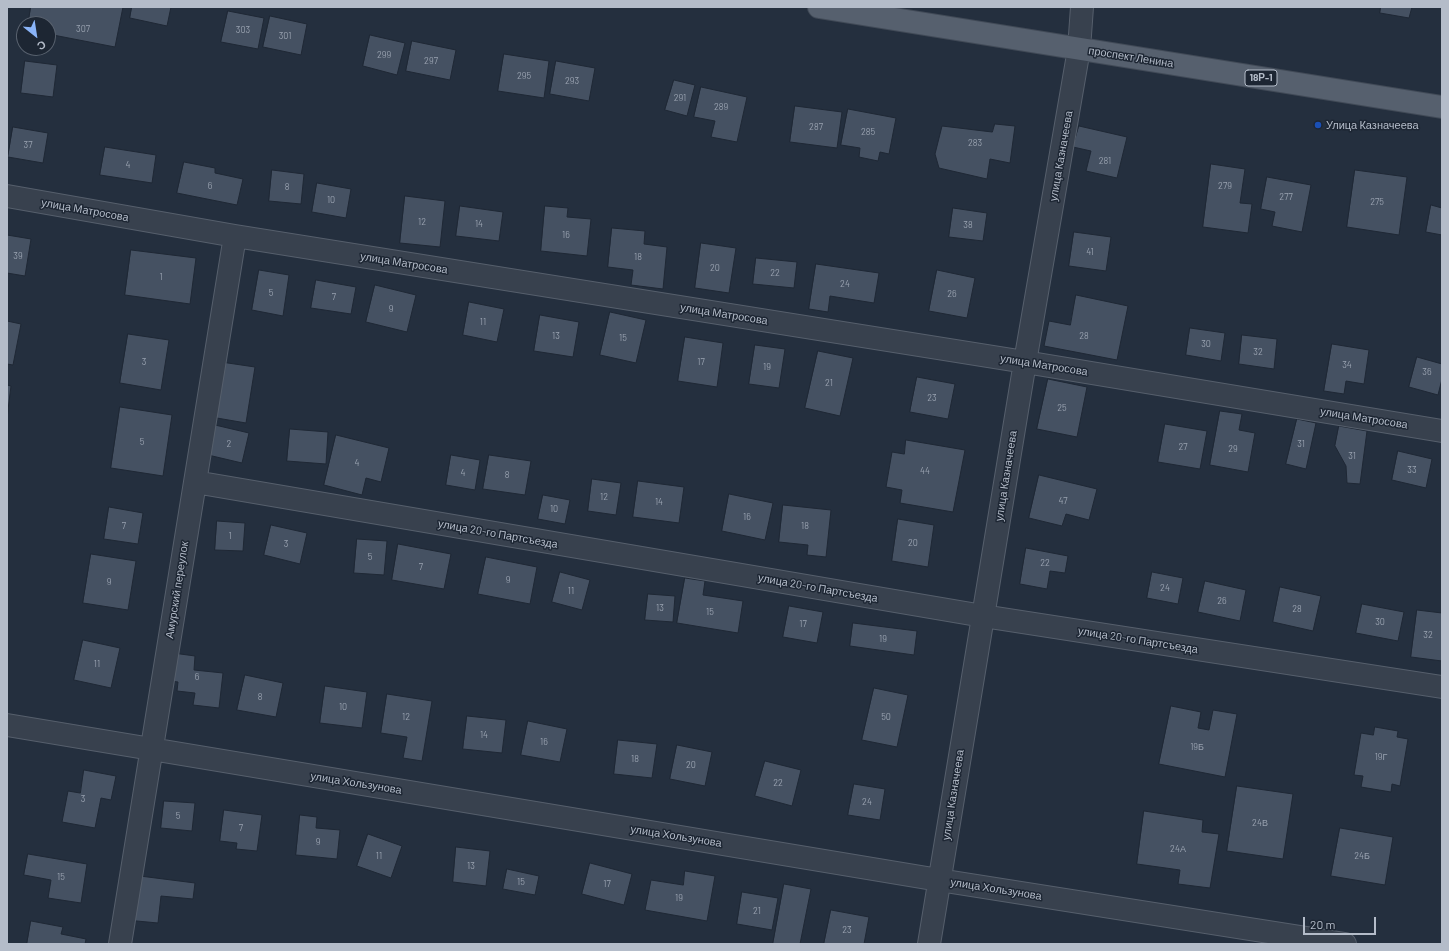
<!DOCTYPE html>
<meta charset="utf-8">
<style>
body{margin:0}
#map{position:relative;width:1449px;height:951px;overflow:hidden;background:#242f3e;font-family:Barlow,sans-serif}
canvas{display:block}
.frame{position:absolute;inset:0;border:8px solid #b4bcc9;pointer-events:none}
.north{position:absolute;left:16px;top:16px;width:40px;height:40px;box-sizing:border-box;background:#1d2633;border:1px solid #59626f;border-radius:50%;rotate:150deg;font-size:11px;font-weight:700;line-height:16px;text-align:center;color:#b4bcc9}
.north::after{content:'';display:block;margin:auto;width:14px;height:18px;background:#8ab4f8;clip-path:polygon(50% 0,100% 100%,50% 72%,0 100%)}
.scale{position:absolute;left:1303px;top:917px;width:73px;height:18px;box-sizing:border-box;border:2px solid #b4bcc9;border-top:0;padding-left:5px;font-size:12px;line-height:14px;white-space:nowrap;color:#b4bcc9;-webkit-text-stroke:3px #1d2633;paint-order:stroke}
</style>
<div id="map">
<canvas width="1449" height="951"></canvas>
<div class="frame"></div>
<div class="north">С</div>
<div class="scale">20 m</div>
</div>
<script>
const ctx = document.querySelector('canvas').getContext('2d');
ctx.lineJoin = 'round';
function fill(path, color) { ctx.fillStyle = color; ctx.fill(path, 'evenodd'); }
function stroke(path, color, width, dash) { ctx.strokeStyle = color; ctx.lineWidth = width; ctx.lineCap = dash ? 'butt' : 'round'; ctx.setLineDash(dash || []); ctx.stroke(path); }
function write(font, color, halo, rows, align = 'center') {
  ctx.font = font + ' Barlow,sans-serif'; ctx.lineWidth = 3; ctx.setLineDash([]); ctx.textBaseline = 'middle'; ctx.strokeStyle = halo; ctx.fillStyle = color; for (const [text, x, y, turn = 0] of rows) {
    ctx.save(); ctx.translate(x, y); ctx.rotate((+turn || 0) * Math.PI / 180); ctx.textAlign = isNaN(turn) ? turn : align; if (halo) ctx.strokeText(text, 0, 0); ctx.fillText(text, 0, 0); ctx.restore();
  }
}
const building = new Path2D(`
 M31,7H123L115,47L48,34V24H35L29,19Z
 M132,7H171L167,26L130,18Z
 M1381,7H1412L1409,18L1380,13Z
 M228,11L264,18L258,49L221,42Z
 M270,16L307,24L301,55L263,47Z
 M370,35L405,43L397,75L363,66Z
 M412,41L456,50L450,80L406,71Z
 M504,54L549,61L544,98L498,91Z
 M25,61L57,65L53,97L21,93Z
 M556,61L595,68L589,101L550,94Z
 M674,80L695,85L687,116L665,110Z
 M701,87L747,97L737,142L711,137L715,121L694,117Z
 M795,106L842,112L837,148L790,142Z
 M848,109L896,118L889,154L880,152L878,161L859,157L860,148L841,145Z
 M995,124L1015,126L1010,163L990,159L987,179L939,168L935,154L942,126L992,132Z
 M1079,126L1127,137L1117,178L1086,171L1091,151L1073,147Z
 M13,127L48,133L43,163L8,157Z
 M105,147L156,155L152,183L100,175Z
 M184,162L215,168V173L243,179L237,205L177,193Z
 M1211,164L1245,169L1240,203L1252,204L1248,233L1203,227Z
 M272,170L304,174L301,204L269,201Z
 M1355,170L1407,177L1399,235L1347,227Z
 M1267,177L1311,185L1302,232L1272,226L1275,212L1261,209Z
 M317,183L351,189L346,218L312,212Z
 M405,196L445,201L440,247L400,243Z
 M1431,205L1442,208V235L1426,232Z
 M460,206L503,212L499,241L456,236Z
 M545,206L568,208L567,217L591,219L587,256L541,251Z
 M953,208L987,213L983,241L949,237Z
 M612,228L645,231L644,244L667,247L663,289L631,285L633,270L608,267Z
 M1074,232L1111,237L1106,271L1069,266Z
 M7,235L31,239L25,276L7,273Z
 M701,243L736,248L729,293L695,288Z
 M131,250L196,258L190,304L125,295Z
 M756,258L797,262L794,288L753,284Z
 M816,264L879,273L874,303L830,296L828,312L809,309Z
 M259,270L289,275L283,316L252,310Z
 M937,270L975,278L967,318L929,311Z
 M316,280L356,287L351,314L311,308Z
 M375,285L416,295L407,332L366,322Z
 M1076,295L1128,306L1117,360L1044,346L1049,321L1070,325Z
 M469,302L504,309L497,342L463,335Z
 M610,312L646,320L636,363L600,355Z
 M540,315L579,322L573,357L534,351Z
 M7,321L21,324L13,365L7,364Z
 M1190,328L1225,333L1221,361L1186,355Z
 M128,334L169,340L161,390L120,383Z
 M1242,335L1277,339L1274,369L1239,364Z
 M685,337L723,343L717,387L678,381Z
 M1332,344L1369,350L1364,384L1346,381L1344,394L1324,391Z
 M755,345L785,349L779,388L749,384Z
 M818,351L853,358L840,416L805,408Z
 M1417,357L1442,364V379L1438,395L1409,387Z
 M221,362L255,367L246,423L211,417Z
 M917,377L955,384L948,419L910,412Z
 M1048,379L1087,387L1077,437L1037,429Z
 M7,385L11,386L7,418Z
 M120,407L172,415L163,476L111,468Z
 M1220,411L1242,414L1239,430L1255,433L1248,472L1210,465Z
 M1297,419L1316,423L1306,469L1286,464Z
 M1165,424L1207,431L1200,469L1158,462Z
 M215,425L249,433L242,463L208,455Z
 M1339,426L1367,431L1360,484L1347,483L1346,466L1335,446Z
 M290,429L328,432L326,464L287,461Z
 M336,435L389,448L381,482L366,478L362,495L324,485Z
 M906,440L965,450L953,512L900,503L902,490L886,487L892,452L904,454Z
 M1398,451L1432,459L1426,488L1392,480Z
 M451,455L480,460L475,490L446,485Z
 M489,455L531,461L525,495L483,489Z
 M1039,475L1097,489L1089,520L1066,514L1062,526L1029,518Z
 M592,479L621,483L616,515L588,511Z
 M638,481L684,487L679,523L633,517Z
 M729,494L773,503L765,540L722,531Z
 M543,495L570,500L565,524L538,519Z
 M783,505L831,510L826,557L807,555L808,545L779,542Z
 M109,507L143,513L138,544L104,539Z
 M898,519L934,525L928,567L892,561Z
 M217,521L245,523L243,551L215,550Z
 M271,525L307,533L300,564L264,555Z
 M357,539L387,541L384,575L354,573Z
 M398,544L451,554L444,589L392,580Z
 M1026,548L1068,556L1065,573L1050,571L1047,589L1020,584Z
 M91,554L136,561L128,610L83,603Z
 M486,557L537,567L530,604L478,594Z
 M560,572L590,580L582,610L552,602Z
 M1152,572L1183,578L1178,604L1147,598Z
 M685,578L705,581L703,595L743,601L738,633L677,623Z
 M1205,581L1246,590L1240,621L1198,612Z
 M1280,587L1321,596L1313,631L1273,622Z
 M648,594L675,596L673,622L645,620Z
 M1362,604L1404,612L1398,641L1356,633Z
 M789,606L823,612L817,643L783,637Z
 M1417,610L1442,613V661L1411,657Z
 M853,623L917,631L914,655L850,646Z
 M83,640L120,648L111,688L74,680Z
 M173,653L195,656L194,670L223,673L219,708L193,705L195,693L177,691L178,682L170,681Z
 M245,675L283,683L276,717L237,710Z
 M325,686L367,692L362,728L320,723Z
 M874,688L908,695L897,747L862,740Z
 M387,694L432,701L422,761L403,758L407,737L381,733Z
 M1171,706L1201,712L1198,728L1209,730L1213,710L1237,714L1225,777L1159,764Z
 M467,716L506,720L502,753L463,749Z
 M528,721L567,729L560,762L521,755Z
 M1375,727L1398,731L1397,737L1408,739L1400,786L1392,784L1391,792L1361,787L1363,776L1354,775L1361,733L1373,735Z
 M618,740L657,744L652,778L614,774Z
 M677,745L712,752L705,786L670,779Z
 M765,761L801,770L792,806L755,796Z
 M84,770L116,776L111,800L101,798L95,828L62,822L68,791L80,793Z
 M854,784L885,789L880,820L848,815Z
 M1237,786L1293,794L1283,859L1227,851Z
 M164,801L195,803L192,831L161,828Z
 M224,810L262,815L257,851L236,849L237,843L220,841Z
 M1144,811L1203,820L1202,832L1219,834L1210,888L1178,884L1180,870L1137,864Z
 M300,815L317,817L316,828L340,830L337,859L296,855Z
 M1340,828L1393,837L1385,885L1331,876Z
 M368,834L402,846L391,878L357,866Z
 M456,847L490,851L486,886L453,882Z
 M28,854L87,864L81,903L48,898L51,880L24,875Z
 M590,863L632,874L624,905L582,894Z
 M507,869L539,876L535,895L503,889Z
 M685,871L715,876L707,921L645,910L651,880L683,885Z
 M132,875L195,883L193,899L161,896L158,923L126,920Z
 M784,884L811,889L800,944H773Z
 M742,892L778,898L772,930L737,924Z
 M831,910L869,917L864,944H824Z
 M31,921L63,927L61,934L86,939L85,944H27Z`);
const minor = new Path2D(`
 M7,196L235,236L1025,362L1442,431
 M195,482L983,616L1442,687
 M7,725L939,880L1345,944
 M120,944L235,236
 M929,944L1025,362L1079,49L1082,7`);
const primary = new Path2D(`
 M819,7L1442,107`);
const markers = [
 [1318,125,4,"#1a4fb4"]
];
const numberNames = [
 ["307",83,29],
 ["303",243,30],
 ["301",285,36],
 ["299",384,55],
 ["297",431,61],
 ["295",524,76],
 ["293",572,81],
 ["291",680,98],
 ["289",721,107],
 ["287",816,127],
 ["285",868,132],
 ["283",975,143],
 ["37",28,145],
 ["281",1105,161],
 ["4",128,165],
 ["6",210,186],
 ["279",1225,186],
 ["8",287,187],
 ["277",1286,197],
 ["10",331,200],
 ["275",1377,202],
 ["12",422,222],
 ["14",479,224],
 ["38",968,225],
 ["16",566,235],
 ["41",1090,252],
 ["39",18,256],
 ["18",638,257],
 ["20",715,268],
 ["22",775,273],
 ["1",161,277],
 ["24",845,284],
 ["5",271,293],
 ["26",952,294],
 ["7",334,297],
 ["9",391,309],
 ["11",483,322],
 ["13",556,336],
 ["28",1084,336],
 ["15",623,338],
 ["30",1206,344],
 ["32",1258,352],
 ["3",144,362],
 ["17",701,362],
 ["34",1347,365],
 ["19",767,367],
 ["36",1427,372],
 ["21",829,383],
 ["23",932,398],
 ["25",1062,408],
 ["5",142,442],
 ["2",229,444],
 ["31",1301,444],
 ["27",1183,447],
 ["29",1233,449],
 ["31",1352,456],
 ["4",357,463],
 ["33",1412,470],
 ["44",925,471],
 ["4",463,473],
 ["8",507,475],
 ["12",604,497],
 ["47",1063,501],
 ["14",659,502],
 ["10",554,509],
 ["16",747,517],
 ["7",124,526],
 ["18",805,526],
 ["1",230,536],
 ["20",913,543],
 ["3",286,544],
 ["5",370,557],
 ["22",1045,563],
 ["7",421,567],
 ["9",508,580],
 ["9",109,582],
 ["24",1165,588],
 ["11",571,591],
 ["26",1222,601],
 ["13",660,608],
 ["28",1297,609],
 ["15",710,612],
 ["30",1380,622],
 ["17",803,624],
 ["32",1428,635],
 ["19",883,639],
 ["11",97,664],
 ["6",197,677],
 ["8",260,697],
 ["10",343,707],
 ["12",406,717],
 ["50",886,717],
 ["14",484,735],
 ["16",544,742],
 ["19Б",1197,747],
 ["19Г",1381,757],
 ["18",635,759],
 ["20",691,765],
 ["22",778,783],
 ["3",83,799],
 ["24",867,802],
 ["5",178,816],
 ["24В",1260,823],
 ["7",241,828],
 ["9",318,842],
 ["24А",1178,849],
 ["11",379,856],
 ["24Б",1362,856],
 ["13",471,866],
 ["15",61,877],
 ["15",521,882],
 ["17",607,884],
 ["19",679,898],
 ["21",757,911],
 ["23",847,930]
];
const shields = [
 [1261,78,32]
];
const shieldNames = [
 ["18Р-1",1261,78]
];
const streetNames = [
 ["проспект Ленина",1131,57,9],
 ["улица Казначеева",1061,156,-80],
 ["улица Матросова",85,210,10],
 ["улица Матросова",404,263,9],
 ["улица Матросова",724,314,9],
 ["улица Матросова",1044,365,9],
 ["улица Матросова",1364,418,9],
 ["улица Казначеева",1006,476,-81],
 ["улица 20-го Партсъезда",498,534,10],
 ["улица 20-го Партсъезда",818,588,10],
 ["Амурский переулок",177,590,-81],
 ["улица 20-го Партсъезда",1138,640,9],
 ["улица Хользунова",356,783,9],
 ["улица Казначеева",953,795,-81],
 ["улица Хользунова",676,836,9],
 ["улица Хользунова",996,889,9]
];
const poiNames = [
 ["Улица Казначеева",1326,125]
];
fill(building, '#455162');
stroke(building, '#1f2835', 1);
stroke(minor, '#565f6c', 24);
stroke(primary, '#414a57', 24);
stroke(minor, '#38414e', 22);
stroke(primary, '#56606e', 22);
for (const [x, y, r, color] of markers) { const dot = new Path2D(); dot.arc(x, y, r, 0, 2 * Math.PI); ctx.fillStyle = color; ctx.fill(dot); stroke(dot, '#1d2633', 1.5); }
write('9px', '#98a1af', null, numberNames);
for (const [x, y, w] of shields) { const box = new Path2D(); box.roundRect(x - w / 2, y - 8, w, 16, 3); ctx.fillStyle = '#1d2633'; ctx.fill(box); stroke(box, '#b4bcc9', 1); }
write('bold 10px', '#b4bcc9', null, shieldNames);
write('11px', '#b4bcc9', '#1d2633', streetNames);
write('11px', '#b4bcc9', '#1d2633', poiNames, 'left');
</script>
